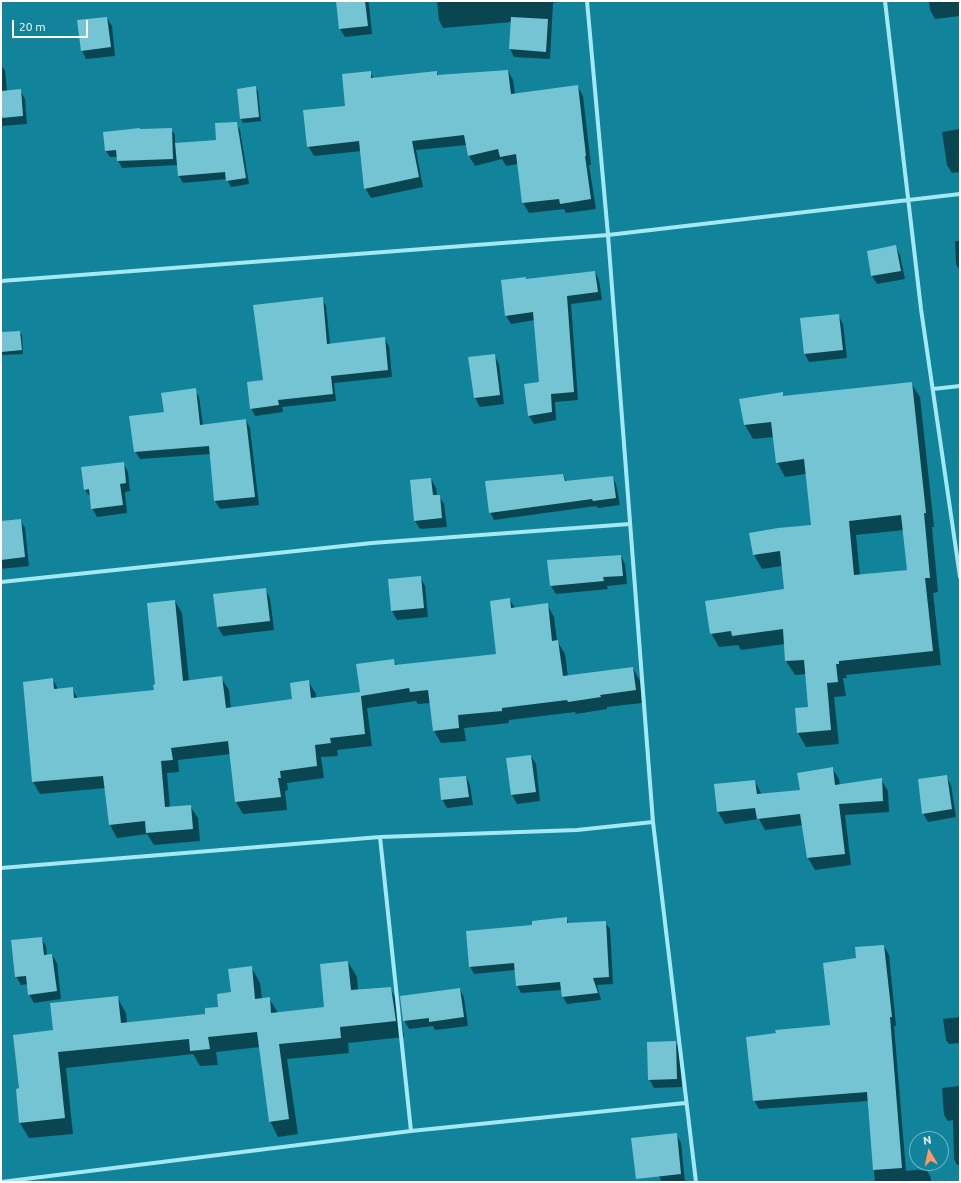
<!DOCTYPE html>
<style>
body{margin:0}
#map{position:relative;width:961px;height:1183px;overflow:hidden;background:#11839a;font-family:Ubuntu,sans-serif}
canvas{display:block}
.frame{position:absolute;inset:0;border:2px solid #fff;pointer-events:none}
.north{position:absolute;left:909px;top:1131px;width:40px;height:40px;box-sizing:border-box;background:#11839a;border:1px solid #70b5c2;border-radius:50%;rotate:351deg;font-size:11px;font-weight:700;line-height:16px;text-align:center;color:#fff}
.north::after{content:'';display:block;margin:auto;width:14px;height:18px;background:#ff9867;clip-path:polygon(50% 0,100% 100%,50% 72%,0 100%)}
.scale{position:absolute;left:12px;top:20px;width:76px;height:18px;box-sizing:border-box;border:2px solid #fff;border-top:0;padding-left:5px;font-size:12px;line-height:14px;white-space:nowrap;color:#fff;-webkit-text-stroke:3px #11839a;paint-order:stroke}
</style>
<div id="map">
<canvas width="961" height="1183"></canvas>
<div class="frame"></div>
<div class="north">N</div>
<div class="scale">20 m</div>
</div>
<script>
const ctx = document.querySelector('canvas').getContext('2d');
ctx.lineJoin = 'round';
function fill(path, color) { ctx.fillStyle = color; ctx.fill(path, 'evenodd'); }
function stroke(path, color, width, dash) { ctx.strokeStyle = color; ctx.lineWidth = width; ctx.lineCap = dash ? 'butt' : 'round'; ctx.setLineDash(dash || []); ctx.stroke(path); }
const shadow = new Path2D(`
 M337,1H368L369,4L372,34L345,37L340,29Z
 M437,1H561L553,3L550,59L514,57L510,49L512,22L443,28L439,20Z
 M929,1H960V16L935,19L930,10Z
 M107,18L112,26L115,56L86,59L82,51Z
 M1,65L5,71L7,91L20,90L25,99L27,124L1,126Z
 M508,71L513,80L515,94L578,87L583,96L591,165H589L596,209L566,213L564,209L529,213L523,203L518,164L506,166L502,159L475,166L469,156L467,145L416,150L423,187L371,198L365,188L361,151L314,156L308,146L346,107L370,72L374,79L436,72L439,76Z
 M255,87L258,91L261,121L243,123L241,119Z
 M236,123L240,130L249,184L231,187L227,179L183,183L179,176L178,165L122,168L118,161L117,157H110L106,151L140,130L171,129L175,135V144L217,141Z
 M960,129V172L952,173L947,165L942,132Z
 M955,241H960V268H958L956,264Z
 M895,246L900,255L905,279L877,284L872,276L868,252Z
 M595,272L599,280L602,300L571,304L578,400L555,402L556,420L534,424L529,416L540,383L535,320L511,324L506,316L526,278L527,280Z
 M322,299L326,306L330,344L384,338L389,346L392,377L334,383L336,401L282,407L283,412L255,416L251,408L264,381Z
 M838,315L843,324L847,358L809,362L805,354Z
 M20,332L22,335L23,354L2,355L1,353V333Z
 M494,355L499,364L504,404L480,407L475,398L469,358Z
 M911,383L920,397L934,527H932L938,592L933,593L941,665L846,675L847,678H843L846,696L834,697L839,744L806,747L798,733L796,709L809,708L806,674L795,675L786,661L785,644L741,650L738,645L719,647L711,633L785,590L782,566L762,569L754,555L812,526L806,474L785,477L777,462L774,437L753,439L745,425L782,393L784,397ZM904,530L908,570L860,575L856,535Z
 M195,390L199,397L203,425L246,420L250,428L259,505L220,509L215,501L211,454L140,459L135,451L165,413Z
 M123,463L128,472L130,491L125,492L127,513L97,517L92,508L91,498L85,490Z
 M563,475L567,482L612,477L616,484L620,505L598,508L596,506L494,520L490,512Z
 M431,479L436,488L437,496H439L444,504L447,527L420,529L415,521Z
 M20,520L25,528L29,566L1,569V522Z
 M621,556L625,564L627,584L607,586L608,589L556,594L551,586L548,561Z
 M420,577L425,586L428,617L397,620L392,611L389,580Z
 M265,589L270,598L274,630L223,636L218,627L214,595Z
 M510,600L515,608L547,604L554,617L557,641L565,654L568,677L633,668L640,681L642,703L607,707V709L576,714L575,712L509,720V723L464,728L466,741L441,743L434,731L431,703L418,704L416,701L367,708L372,746L337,750L338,756L321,757L324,778L287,783L288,790L285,791L287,810L243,814L236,802L231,754L178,760L179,772L167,773L170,808L190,806L198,818L200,841L154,845L147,834L117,838L110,825L106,788L40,794L33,782L53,680L58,689L72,688L78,699L155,691L175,601L182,613L189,681L221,678L229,690L231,708L293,700L308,681L316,694V699L361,693L393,660L397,666L497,655Z
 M531,756L536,764L540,801L517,804L512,795L507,759Z
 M832,768L839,779L840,786L881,779L888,791L889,812L845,815L851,865L815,870L808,858L803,825L765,830L759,819L725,824L718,812L715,785L755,781L762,795L801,791Z
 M946,776L951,785L956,817L928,822L923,813Z
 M466,777L470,785L473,805L447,808L442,799Z
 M566,918L569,924L605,922L610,929L613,984L597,985L601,1000L567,1004L563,997L562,990L521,993L517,985L515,970L474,974L470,966L533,926Z
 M41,938L46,946L47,955H52L57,963L61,999L34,1003L29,994L28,984L21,985L16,976Z
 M884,946L889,955L896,1026H894L906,1171L926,1169L931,1178V1182H875L868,1101L759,1109L754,1100L831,1026L857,959Z
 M348,962L357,977L358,991L390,988L399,1004L404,1037L348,1043L349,1053L287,1059L298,1134L278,1137L270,1121L260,1047L216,1052L218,1065L200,1066L193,1054L66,1068L73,1134L29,1138L20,1123L21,1089L54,1031L117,997L126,1013L127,1023L206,1014L219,1007L232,993L251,967L260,983L262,999L269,998L278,1013L325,1008Z
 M460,989L464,998L468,1026L435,1030L433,1026L409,1029L404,1020Z
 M960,1017V1043L949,1044L946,1040L943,1019Z
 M675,1042L680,1050L682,1087L654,1088L649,1079Z
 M960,1086V1165H957L954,1159L953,1120L948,1121L944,1115L942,1088Z
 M676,1134L681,1143L685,1182H662L659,1176Z`);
const building = new Path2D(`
 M336,1H365L368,26L339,29Z
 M107,17L111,47L81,51L77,20Z
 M511,17L548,19L546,52L509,49Z
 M508,70L511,94L578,85L586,156H585L591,199L560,204L559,199L522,203L516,154L500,157L498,149L468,156L464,135L412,141L419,177L364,189L359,141L307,147L303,110L345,106L342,74L371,71V78L437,71V75Z
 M256,86L259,117L240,119L237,89Z
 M21,89L23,116L1,118V91Z
 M237,122L246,178L226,181L225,172L178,176L175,143L216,140L215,123Z
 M140,128V129L172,128L173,159L117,161L116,150L105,151L103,132Z
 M896,245L901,271L871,276L867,251Z
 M595,271L598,292L567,296L574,392L551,394L552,412L528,416L524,384L539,382L533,312L505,316L501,280L526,277V279Z
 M323,297L327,344L385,337L388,370L331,376L333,394L278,400L279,405L250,409L247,382L263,380L253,305Z
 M839,314L843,350L804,354L800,318Z
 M20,331L22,350L1,352V332Z
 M495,354L500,395L474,398L468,357Z
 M912,382L926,513H924L930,578H925L933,651L839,661V664H836L838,682L827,683L831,730L797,733L795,708L808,707L804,660L785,661L783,629L732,636L731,631L710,634L705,601L784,589L780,551L753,555L749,533L778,528L811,525L804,459L776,463L771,422L744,425L739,399L783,392V396ZM901,515L907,570L854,575L849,521Z
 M196,388L200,425L246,419L255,497L214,501L209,446L134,452L129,416L164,412L161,393Z
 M124,462L126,483L120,484L123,505L91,509L89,489L84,490L81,467Z
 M563,474L565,481L613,476L616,498L593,501L592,499L489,513L485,481Z
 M431,478L433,495H440L442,518L414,521L410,480Z
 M21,519L25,557L1,560V521Z
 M621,555L623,576L603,577L604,581L550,586L547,560Z
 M421,576L424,608L391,611L388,579Z
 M266,588L270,621L217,627L213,594Z
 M510,598L511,608L548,603L552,641L558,640L563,676L633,667L636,690L600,695L601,697L568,702L567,700L502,708V711L458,715L459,728L433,731L428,690L410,692L409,688L361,696L365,734L330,738L331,743L315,745L317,766L280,771L281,778H278L281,797L235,802L228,741L171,748L173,760L161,761L165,807L191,805L193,829L146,833L145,821L109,825L103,776L32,782L23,682L53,678L54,689L73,687L74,698L154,690L153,685L155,684L147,603L175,600L183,681L222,676L226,708L292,699L290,683L309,680L311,698L360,692L356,664L394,659L395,665L496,654L490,601Z
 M531,755L536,792L511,795L506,758Z
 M833,767L835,785L882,778L883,801L839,804L845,854L807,858L800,814L757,819L755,808L717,812L714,784L755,780L757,794L800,790L797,773Z
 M947,775L952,809L922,814L918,779Z
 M466,776L469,797L441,800L439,778Z
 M567,917V923L606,921L609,977L593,978L598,993L562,997L560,982L516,986L514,963L469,967L466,931L532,925V921Z
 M42,937L44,955L52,954L57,991L28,995L26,976L15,977L11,940Z
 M884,945L892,1017H890L902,1168L873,1170L867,1092L753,1101L746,1037L776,1033L775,1030L830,1025L823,963L856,958L855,947Z
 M348,961L351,990L391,987L396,1021L340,1027L341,1038L279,1044L289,1119L269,1122L257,1032L208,1037L210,1049L190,1051L189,1039L58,1052L65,1118L19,1123L16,1089L19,1088L13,1035L53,1030L50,1003L118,996L121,1023L205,1014V1008L218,1007L217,994L231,992L228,969L252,966L255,999L270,997L271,1013L324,1007L320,964Z
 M460,988L464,1017L429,1022V1018L403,1021L400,996Z
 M676,1041L677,1079L648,1080L647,1042Z
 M677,1133L681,1174L636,1179L631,1138Z`);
const street = new Path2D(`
 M587,1L608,235L653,822L696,1182
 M885,1L921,309L960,577
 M1,281L608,235L960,194
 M933,389L960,386
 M1,582L372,543L630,524
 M380,837L411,1131
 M1,868L380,837L577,830L653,822
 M1,1182L411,1131L685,1103`);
fill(shadow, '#0007');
fill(building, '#74c4d4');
stroke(street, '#a4e8f4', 4);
</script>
